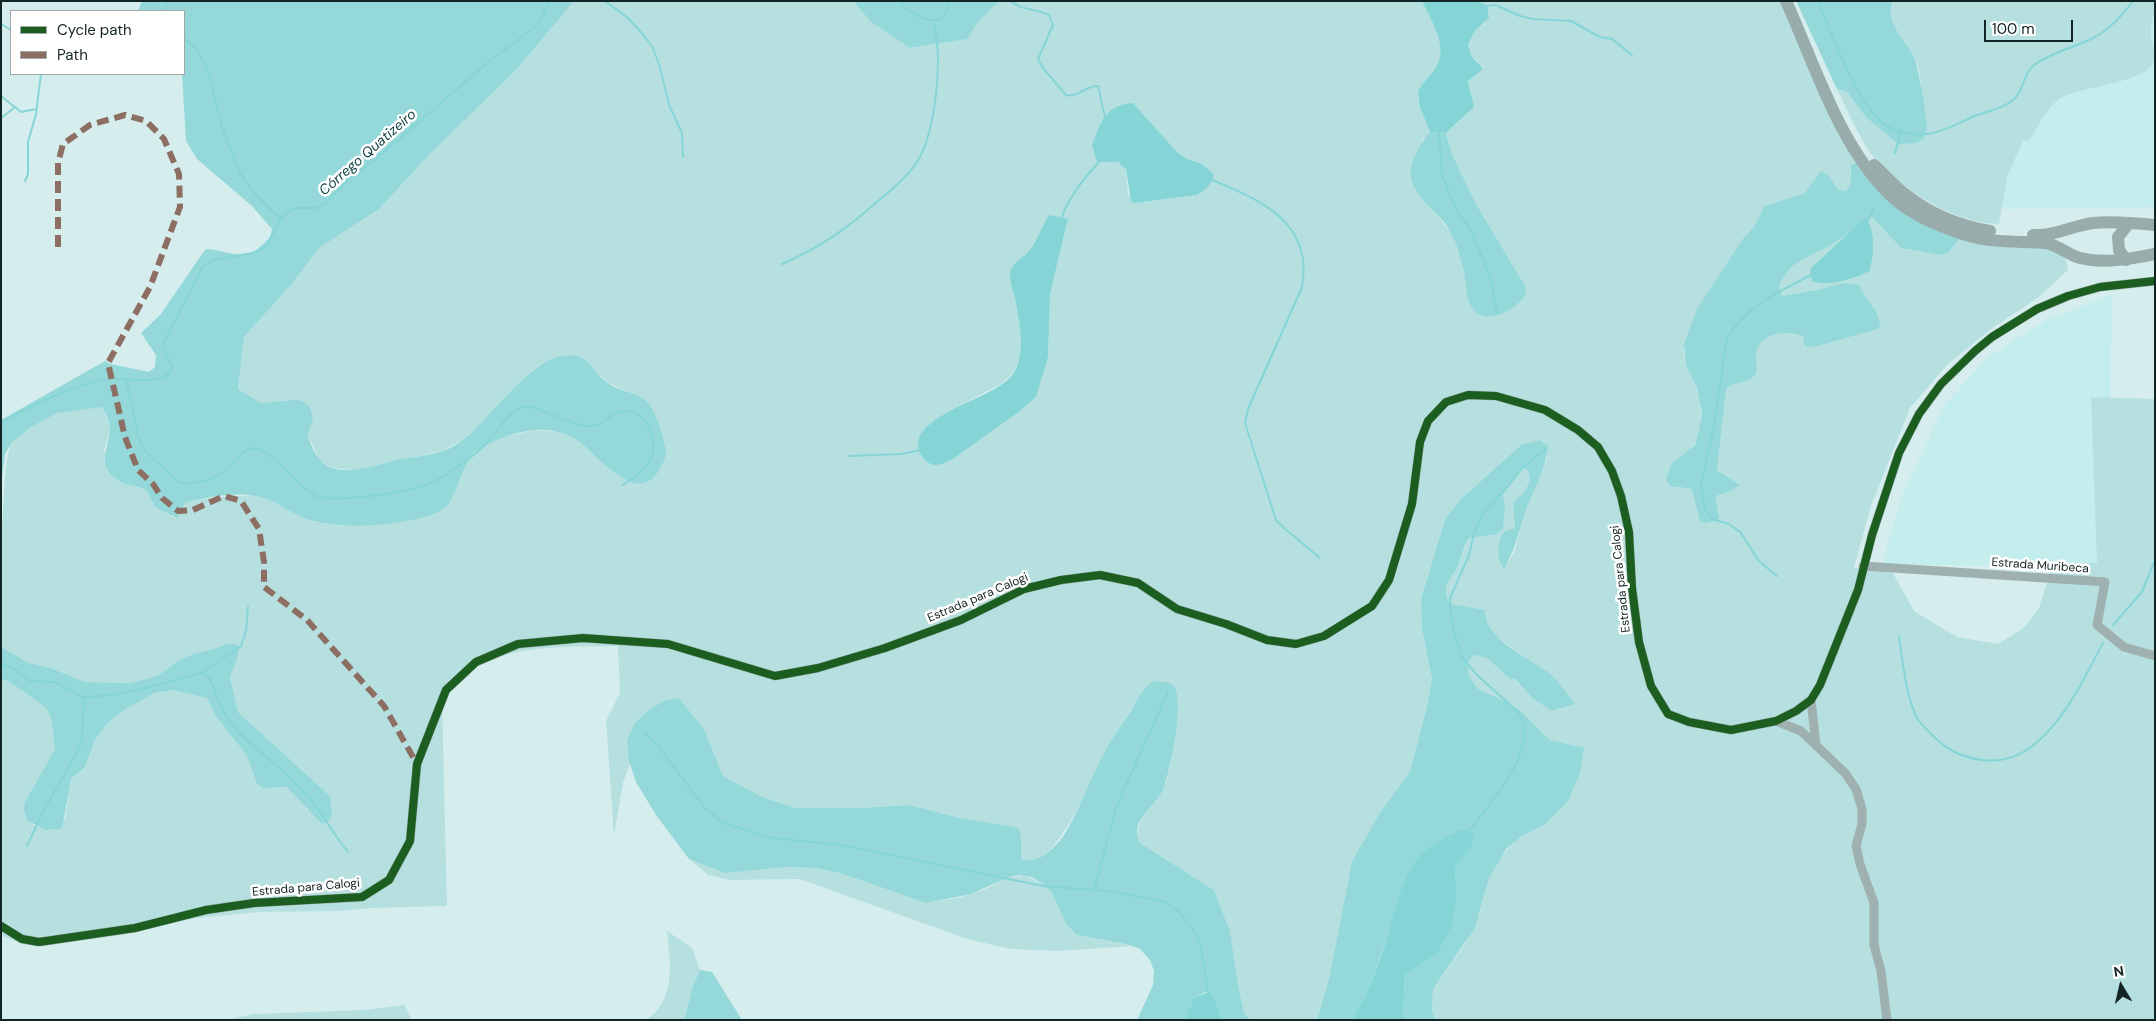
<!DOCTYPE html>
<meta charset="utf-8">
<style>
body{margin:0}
#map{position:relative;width:2156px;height:1021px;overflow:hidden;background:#d5eded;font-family:"DM Sans",sans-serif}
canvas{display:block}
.frame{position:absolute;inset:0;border:2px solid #132424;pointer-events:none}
.legend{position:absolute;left:10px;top:10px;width:175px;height:65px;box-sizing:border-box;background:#fff;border:1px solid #a1a7a7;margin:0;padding:6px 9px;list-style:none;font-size:15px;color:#132424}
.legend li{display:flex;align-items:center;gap:10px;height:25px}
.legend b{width:25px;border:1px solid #a1a7a7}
.north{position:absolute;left:2096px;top:961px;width:50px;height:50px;-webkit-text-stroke:4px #fff;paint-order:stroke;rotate:351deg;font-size:14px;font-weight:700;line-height:20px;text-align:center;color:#132424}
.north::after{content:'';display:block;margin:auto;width:18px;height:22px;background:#132424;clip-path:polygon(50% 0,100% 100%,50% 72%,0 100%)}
.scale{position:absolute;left:1984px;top:20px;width:89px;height:22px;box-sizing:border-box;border:2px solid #132424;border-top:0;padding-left:6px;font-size:15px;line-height:18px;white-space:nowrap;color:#132424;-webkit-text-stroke:4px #fff;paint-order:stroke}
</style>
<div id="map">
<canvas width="2156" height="1021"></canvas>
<div class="frame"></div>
<ul class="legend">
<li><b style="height:6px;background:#1b5e20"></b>Cycle path</li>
<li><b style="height:6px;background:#8d6e63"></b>Path</li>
</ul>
<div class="north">N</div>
<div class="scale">100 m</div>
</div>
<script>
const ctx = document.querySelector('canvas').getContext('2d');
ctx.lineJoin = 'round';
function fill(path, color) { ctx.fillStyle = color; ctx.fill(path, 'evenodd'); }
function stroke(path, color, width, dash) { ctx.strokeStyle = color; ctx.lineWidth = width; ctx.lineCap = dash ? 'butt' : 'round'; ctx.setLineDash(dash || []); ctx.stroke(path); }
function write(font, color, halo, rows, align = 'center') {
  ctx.font = font + ' "DM Sans",sans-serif'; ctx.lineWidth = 5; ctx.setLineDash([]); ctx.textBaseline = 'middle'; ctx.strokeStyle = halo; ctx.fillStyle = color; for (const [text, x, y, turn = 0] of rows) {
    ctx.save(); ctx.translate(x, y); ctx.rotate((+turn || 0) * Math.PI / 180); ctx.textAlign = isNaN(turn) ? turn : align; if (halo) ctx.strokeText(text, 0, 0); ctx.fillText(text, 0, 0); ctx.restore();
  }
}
const built = new Path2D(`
 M2155,1V207L2005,209L1958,139Z
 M2112,295L2107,568L1882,564L1903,492L1946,403L1989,356L2050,318Z`);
const green = new Path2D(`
 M574,1H853L871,22L910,48L968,39L977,23L999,1H1422C1430,19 1447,43 1439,63C1435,71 1427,78 1422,85C1414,96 1426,121 1430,132L1422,141L1414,189L1452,233L1464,268L1525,286L1475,202L1452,154L1446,133C1466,116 1477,110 1468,81L1478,62L1472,57L1468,45L1474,32L1486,22L1487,5L1477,1H1781L1859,162L1850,171V186L1845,191L1839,190L1828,175L1811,186L1806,193L1764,206C1759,218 1755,228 1744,237L1690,328C1688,333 1685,340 1684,346C1683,361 1691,372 1696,386C1701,401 1705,433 1693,446C1688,453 1679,458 1672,463L1676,487L1692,489L1718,510L1716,499L1718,495L1731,491L1740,485L1717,470L1726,390L1731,384L1757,372C1756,364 1755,355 1757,348C1763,330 1789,331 1803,336L1804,341L1818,346L1878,329L1881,326L1876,311L1861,290L1843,283L1817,290L1782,296L1778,285L1785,273L1802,258L1817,253L1858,222L1872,217L1901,248L1919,251L1941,255L1948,253L1963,234L2062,244L2068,270L2039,297L1991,329L1948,364L1910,408L1871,506L1854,568H1890L1914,611L1957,637L1998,644L2024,628L2039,608L2053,564L2097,563L2091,397L2155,399V1020H1435L1432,1010L1433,989L1467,941L1479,915L1489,878L1500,857L1514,842L1568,801L1580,774L1570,745L1550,740L1544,736L1523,713L1509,703L1477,689L1469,676L1468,663L1474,655L1487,658L1510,679H1514L1531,697L1551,711L1560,709L1564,706L1550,675L1496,637L1488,624L1485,614L1450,604C1441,587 1450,581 1457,568C1462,558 1462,547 1469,538L1494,535L1504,521C1503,511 1504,502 1502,492L1524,468L1528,471L1530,481L1524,492L1513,503L1515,528L1504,568L1514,553L1525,513L1547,457L1539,440L1521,445L1461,499L1445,519L1421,599L1422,629L1432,679L1428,702L1410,772L1381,811L1352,861L1329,979L1317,1020H1250L1244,1012L1239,990L1230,931L1214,890L1140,843C1132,816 1153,811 1163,790C1174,765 1175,733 1178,706L1141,694C1129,714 1115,733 1104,754C1093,775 1054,877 1021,858V851L960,818L909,805L858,808H795L762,797L723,776L705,731L645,713L634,724L627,740L630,764L623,783L614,835L606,721L620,693L618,646C569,647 514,644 471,669C460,675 450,691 442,700L447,906L371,908L340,911L259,912L197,918L134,932L48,945L22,944L1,935V679L10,682L46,708L51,718L55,749L25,802L33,825L45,830H56L65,819L71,779L85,767L95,740L106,725L121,712L154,693L173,690L207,697L215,715L247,756L257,784L263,788L287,787L300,798L307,810L330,796L238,712L230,676L237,659L226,644L211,650L195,653L178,661L157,676L130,683L85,682L51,668L29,663L1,647C1,612 0,462 12,442C22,431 43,418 57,413C71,408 88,408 102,407L111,427L104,451L130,485L147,491L155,507L176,518L185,503L210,498L252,495L269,499L310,521L340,526L394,522L416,518L452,499L469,458L481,447L499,438L535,430L561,432L576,439L617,475L630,392L608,383L599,374L555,357L543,363L532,371L481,424L459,442L442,451L354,470L341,469L332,468L320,461L308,435L313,419L302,401L261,403L238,389L244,337L290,286L319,248L379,209L430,154L518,68ZM1133,103L1177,152L1187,159L1202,164L1214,174C1211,184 1206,190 1197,195L1135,203L1128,193L1126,169L1118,162ZM1068,220L1050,294L1048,357L1029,404L953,459C940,464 934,467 923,458L931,423L948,412L1001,384L1015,371L1019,358L1021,326L1010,275L1016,262L1029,251L1038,236Z
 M1893,1H2155C2155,12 2151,21 2151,32C2151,42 2156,53 2153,62C2146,84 2076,86 2058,100C2048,107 2036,130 2029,141L2023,140L2007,177L1999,224C1960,223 1924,202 1895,178C1890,174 1884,171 1880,166C1862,143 1849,115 1837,89L1847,92L1856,103L1921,96C1921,83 1920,68 1914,57C1906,40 1884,22 1893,1Z
 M689,859L725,873L787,867L816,868L840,873L926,903L958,898L983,890L1009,877L1026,876L1043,884L1052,893L1066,924L1077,935L1133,946L1056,951L1011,949L967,939L800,879L731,880L708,875Z
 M667,931L692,948L700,970L693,986L684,1020H646C677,1000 670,962 667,931Z
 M404,1005L412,1020H225L254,1014L365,1010Z`);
const forest = new Path2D(`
 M142,1H574L518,68L430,154L379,209L319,248L290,286L244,337L238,389L261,403L296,400L302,401L310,407L313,419L308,435C311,448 319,463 331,468C338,470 349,471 357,469C372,467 387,462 402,459C415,457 430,455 443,451C449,449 456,445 461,441C488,421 528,364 557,357C595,348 589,377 617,388C627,392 642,395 649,404C656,412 665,441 666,452C666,459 660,470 655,476C631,503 594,450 575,439C564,432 547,429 535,430C517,431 481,443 469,458C467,462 465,468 463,472C450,503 452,511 416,519C383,526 346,529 313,521C299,518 285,507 272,501C246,489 211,496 185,503L177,518L155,507L147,491C139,486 129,486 121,482C94,467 109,449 110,429C111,422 105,413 102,407L57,413L31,427L12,442L5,454L1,485V420L105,361L111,364L149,372L155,367L156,355L141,333L161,314L202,254L206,249C227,250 245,263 262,245C268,240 271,237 272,229L252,206L197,159L186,141L182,74H184V11H138Z
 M853,1H999L977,23L968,39L910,48L871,22Z
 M1796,1H1893C1884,22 1906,40 1914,57C1918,64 1927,120 1927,127C1926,130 1925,134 1924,138L1916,143L1898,144L1866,117L1847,92L1837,89Z
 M1430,132L1446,133L1452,154L1475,202L1525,286L1526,294C1520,304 1507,313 1496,315C1489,317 1480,317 1475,311C1465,301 1467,281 1463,267C1460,257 1457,245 1452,235C1443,213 1414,201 1411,177C1409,163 1421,142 1430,132Z
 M1859,162L1963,234L1948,253L1941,255L1919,251L1901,248L1872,217C1855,224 1851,232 1837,241C1813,258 1794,255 1779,285L1782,296L1817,290L1843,283L1860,285L1861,290L1876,311L1881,326L1878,329L1818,346L1808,347L1804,344L1803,336C1785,330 1759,332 1756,355C1755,363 1760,371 1753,377C1745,385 1732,380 1726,390L1717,470L1740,485L1731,491L1718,495L1716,499L1719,517L1718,520L1704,523L1700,521L1692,489L1670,486L1666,479L1672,463L1695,445L1699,431L1702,413L1697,388L1686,365L1684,344L1697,309L1744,237C1755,228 1759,218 1764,206L1805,193L1821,171L1828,175L1839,190L1845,191L1850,186L1851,166Z
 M1539,440L1548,446C1545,471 1533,491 1525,513C1518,534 1515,550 1504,569C1496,558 1496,541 1505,531L1515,528L1513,503L1524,492L1530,481L1528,471L1524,468L1502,492L1505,506L1503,529L1494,535L1469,538C1462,547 1462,558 1457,568C1449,582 1441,587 1450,604L1485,610C1485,641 1529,657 1550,674C1560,683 1567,694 1575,704L1551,711L1531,697L1515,679H1510L1487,658L1474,655L1468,663L1469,676L1478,689L1509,703L1523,713L1544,735L1550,740L1584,748L1580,774L1568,801L1544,825L1522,836L1506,849L1489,878L1475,928L1433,989L1432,1010L1435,1020H1403L1405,974L1452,925L1457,898L1455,868L1428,849C1402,872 1400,895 1390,927C1380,958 1370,992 1352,1020H1317L1329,979L1352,861L1381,811L1410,772L1428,702L1432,679L1422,629L1421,599L1445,519L1461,499L1521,445Z
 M226,644H235L239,647L237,659L230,677L238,712L330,796L332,812L330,820L322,824L287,787L263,788L257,784L247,756L215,715L207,698L173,690L154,693L121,712L106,725L95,740L85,767L71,779L62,829L45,830L27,820L24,810L25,802L55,749L51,718L46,708L10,682L1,679V647L29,663L51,668L85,682L130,683L157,676L178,661L195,653L211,650Z
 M1154,681C1160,682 1168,681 1173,685C1186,698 1170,774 1163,790C1157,803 1144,811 1138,825C1136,831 1138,837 1140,843L1214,890L1230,931L1239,990L1244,1012L1250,1020H1223L1214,996L1206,992L1193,998L1185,1020H1137L1153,985L1154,971L1150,960L1140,949L1130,945L1077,935L1066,924L1052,893L1043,884L1032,877L1019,875L1009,877L971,894L926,903L840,873L816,868L787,867L725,873L689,859L656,815L636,782L629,761L627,740L634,724L645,713L665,700L679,698L705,731L723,776L762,797L795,808H858L909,805L960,818L1014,827L1019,829L1021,836V858C1035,867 1056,847 1064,835C1080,809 1090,779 1104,753C1112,738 1122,724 1131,711C1137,700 1143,687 1154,681Z
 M700,970L712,972L742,1020H684L693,986Z`);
const water = new Path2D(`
 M1422,1H1477L1487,5L1489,18L1474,32L1468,45L1472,57L1483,69L1468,81L1474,107L1446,133L1430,132L1420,107L1418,92C1422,81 1434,74 1438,63C1447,43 1430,19 1422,1Z
 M1133,103L1177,152L1187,159L1202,164L1214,174C1212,184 1206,190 1197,195L1135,203L1131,201L1126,169L1118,162H1097L1092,145C1101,122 1105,105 1133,103Z
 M1049,215L1068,219L1050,294L1048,357L1036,397L1020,411L953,459C946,462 938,467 931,464C921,461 915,444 920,436C938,405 1004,396 1016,369C1025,346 1019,320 1015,298C1013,291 1010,282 1010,275C1010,264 1021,259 1028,252C1037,241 1042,227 1049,215Z
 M1865,218C1877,232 1873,254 1870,271C1852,279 1831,287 1812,281L1810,269Z
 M1462,830L1470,831L1474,837L1470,848L1455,868L1457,898L1452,925L1438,952L1405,974L1403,1020H1352C1370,991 1382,956 1391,923C1405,875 1410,850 1462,830Z
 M1209,992L1214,996L1223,1020H1185L1193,998Z`);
const stream = new Path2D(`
 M165,1L167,11
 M605,1L628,18L641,32L653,48L660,67L669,105L682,133L683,157
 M898,1C909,12 931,28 945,16L950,1
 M1011,1C1021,11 1037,8 1049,15L1053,25L1038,59L1043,68L1066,95C1078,98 1086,85 1098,86L1105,117
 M1818,1C1830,32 1856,96 1878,119C1889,131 1912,136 1927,134C1942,132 1957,124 1970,118C1983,112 2000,110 2012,101C2024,92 2022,76 2033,66C2049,53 2073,48 2091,39C2108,31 2122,16 2133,1
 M1487,6L1496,5L1520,16L1533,19L1571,21L1600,37L1612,39L1632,55
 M1,24L11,30
 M184,37L197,50L208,70L222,127L240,173L255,194L281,219
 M1,96L21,112L36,109
 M1,118L14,108
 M1439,133L1442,176L1455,207L1471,231L1490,276L1497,314
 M1895,153L1901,131
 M1212,180C1261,200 1314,223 1302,287L1248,409L1245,423L1276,520L1284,528L1320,558
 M25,181L28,174V142L36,114L41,74
 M1061,220C1067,199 1084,178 1099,162
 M1867,222L1874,208
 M782,264C815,250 844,231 871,207C886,194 904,181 915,165C933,139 938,89 938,58C938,45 935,33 934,20
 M126,379L138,435L143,449L179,483C190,484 209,482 219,475C229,469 243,447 254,448C272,449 297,487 316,496C333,503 398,493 417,488C439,482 468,461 484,446C498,433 508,408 528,406C546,411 571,424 587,426C603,428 611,410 626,411C648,411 658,442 651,459C646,471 632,478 623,485
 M1,423C29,406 77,383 109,379C124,377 169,388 172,366L165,352L164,342L203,266L214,260L257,252L266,246L282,217L288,212L297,208H317L326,203L349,179L377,158L492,59L535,27L542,18L549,1
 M849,456L901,454L922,450
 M1777,576L1759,561L1740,532L1729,524L1712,519L1705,509L1701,486L1702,480L1714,426L1727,338C1747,305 1781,291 1813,274
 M2113,625L2142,592L2155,560
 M1899,636C1903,662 1905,693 1917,718C1920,723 1925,728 1929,732C1957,762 2001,772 2035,744C2067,717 2084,678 2103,643
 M1,664L12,667L30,681L55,682L83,697L114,695L142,689L202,673L241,646L246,631L248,607
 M202,673L209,677L223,711L239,733L293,780L316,806L336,836L348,852
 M645,733L655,742L704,807L723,823L772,838L841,845L1043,886L1108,891L1166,902L1180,913L1197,935L1201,948L1208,992
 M1468,832C1488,806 1543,746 1518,712L1477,675L1462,657L1452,625L1450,598L1469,555L1474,534L1482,514L1506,489L1524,466L1547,448
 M27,846L43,812L79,749L82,741L84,697
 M1094,890L1117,805L1168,692`);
const minor = new Path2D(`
 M1863,566L2105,582L2097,625L2124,647L2155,656
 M1811,700L1816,745
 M1776,721L1801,731L1845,773L1856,789L1862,809V824L1856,846L1860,864L1874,903V945L1881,971L1887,1020
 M1,926L22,939L39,942L135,928L206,910L254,903L362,897L389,880L410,841L417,764L446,690L476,662L518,644L583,638L668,644L775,676L818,668L885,648L961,620L1024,589L1061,580L1100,575L1138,583L1177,609L1226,624L1267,640L1296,644L1324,636L1372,606L1389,580L1412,504L1420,442L1428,421L1446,402L1468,395L1496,396L1545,410L1578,430L1598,447L1612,471L1621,496L1629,532L1632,588L1639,642L1651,686L1668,714L1689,722L1731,730L1776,721L1796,711L1811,700L1820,685L1858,590L1872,535L1899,453L1919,414L1941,384L1975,351L1992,337L2037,309L2068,296L2100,287L2155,281`);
const highway = new Path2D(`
 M1786,1C1815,65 1839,145 1889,194C1909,214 1940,227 1966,235C1991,243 2019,241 2045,243C2057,244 2068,255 2080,258C2105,264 2130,259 2155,254
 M1874,165C1884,174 1893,185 1905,194C1930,214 1959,226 1990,231
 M2033,235C2057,236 2071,226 2093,223C2113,221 2134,223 2155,225
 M2126,260L2119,250L2118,237L2129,223`);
const quiet = new Path2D(`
 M58,247V163L63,144L90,125L125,115L146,121L164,139L179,174L180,207L150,287L108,363L125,437L138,470L153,484L162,498L178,511L193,510L224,496L241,501L259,529L264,562V587L307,620L384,706L417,764`);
const cycleway = new Path2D(`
 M1,926L22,939L39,942L135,928L206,910L254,903L362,897L389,880L410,841L417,764L446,690L476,662L518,644L583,638L668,644L775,676L818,668L885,648L961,620L1024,589L1061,580L1100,575L1138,583L1177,609L1226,624L1267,640L1296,644L1324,636L1372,606L1389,580L1412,504L1420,442L1428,421L1446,402L1468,395L1496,396L1545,410L1578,430L1598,447L1612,471L1621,496L1629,532L1632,588L1639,642L1651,686L1668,714L1689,722L1731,730L1776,721L1796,711L1811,700L1820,685L1858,590L1872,535L1899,453L1919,414L1941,384L1975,351L1992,337L2037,309L2068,296L2100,287L2155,281`);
const streetNames = [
 ["Estrada Muribeca",2040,566,4],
 ["Estrada para Calogi",1621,579,-96],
 ["Estrada para Calogi",978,598,-23],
 ["Estrada para Calogi",306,888,-5]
];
const waterNames = [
 ["Córrego Quatizeiro",368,153,-41]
];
fill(built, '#c4eded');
fill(green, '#b6e0e0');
fill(forest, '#94d8d9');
fill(water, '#85d5d6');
stroke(stream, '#85d5d6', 2);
stroke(minor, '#9fb0b0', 9);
stroke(highway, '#99acac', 12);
stroke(quiet, '#8d6e63', 6, [12, 6]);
stroke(cycleway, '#1b5e20', 8);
write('12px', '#132424', '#fff', streetNames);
write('italic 14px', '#0c3e3f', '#fff', waterNames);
</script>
